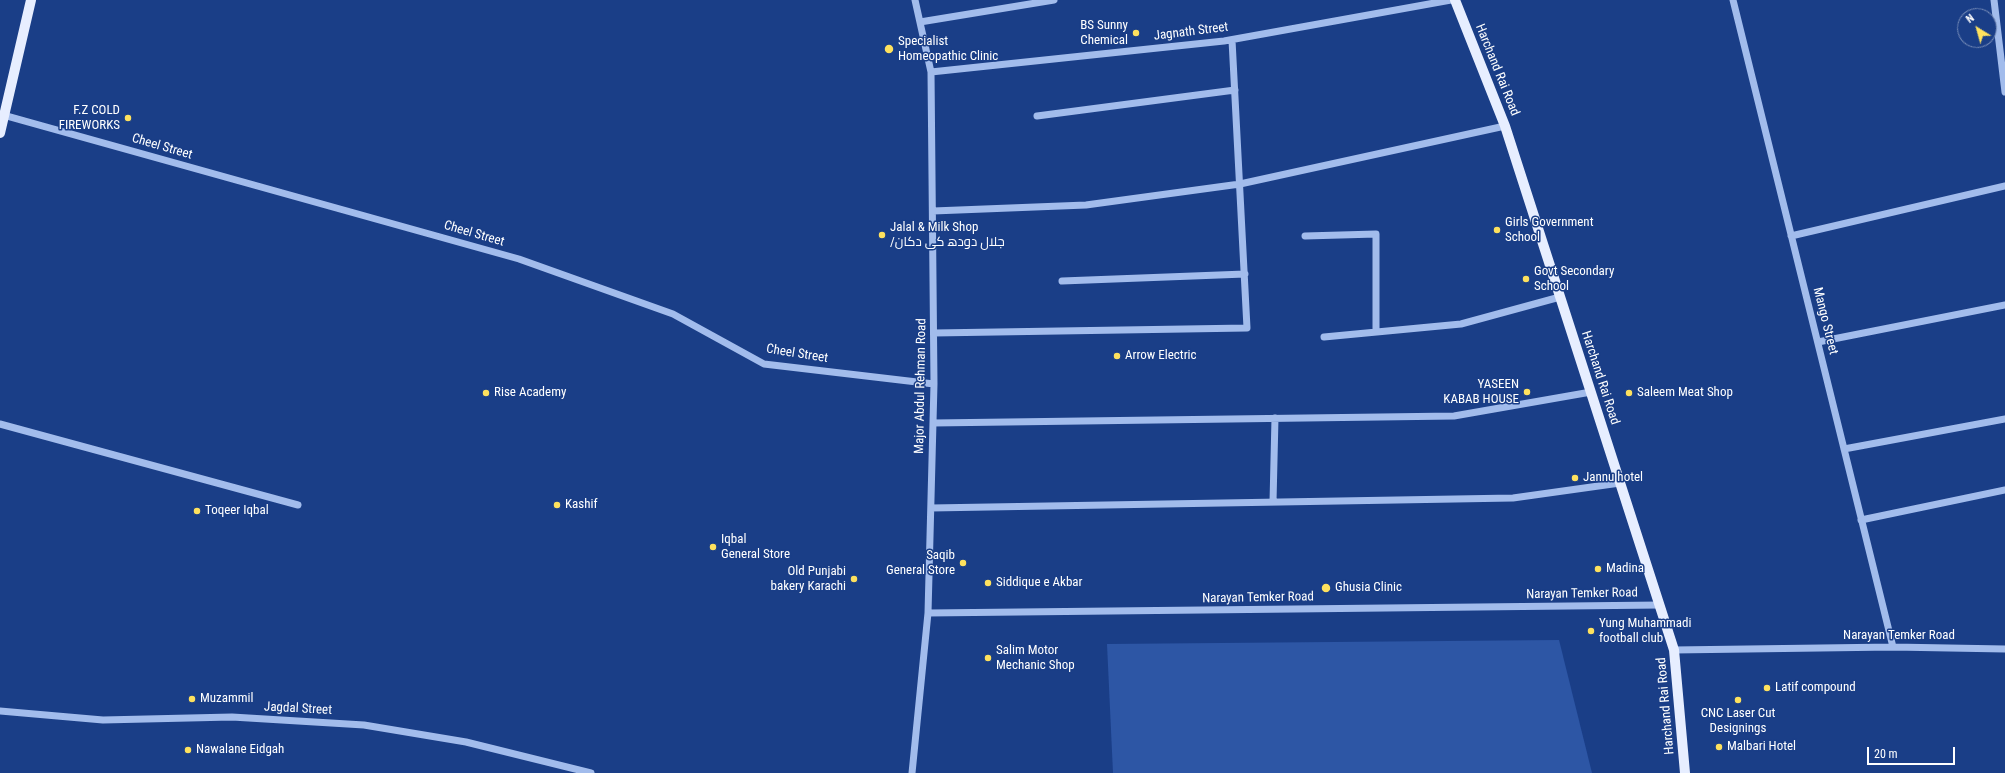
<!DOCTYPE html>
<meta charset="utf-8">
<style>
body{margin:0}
#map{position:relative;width:2005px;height:773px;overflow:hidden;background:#1a3e87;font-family:"Roboto Condensed",sans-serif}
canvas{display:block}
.north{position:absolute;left:1957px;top:8px;width:40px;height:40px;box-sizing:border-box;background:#1a3e87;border:1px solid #768bb7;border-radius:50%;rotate:323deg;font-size:11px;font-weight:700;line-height:16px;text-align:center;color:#fff}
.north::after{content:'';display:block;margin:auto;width:14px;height:18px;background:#fee15e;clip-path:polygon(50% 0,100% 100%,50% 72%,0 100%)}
.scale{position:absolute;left:1867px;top:747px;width:88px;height:18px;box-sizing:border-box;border:2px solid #fff;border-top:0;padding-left:5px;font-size:12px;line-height:14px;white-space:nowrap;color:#fff;-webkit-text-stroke:3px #1a3e87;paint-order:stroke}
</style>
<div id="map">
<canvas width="2005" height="773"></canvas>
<div class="north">N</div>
<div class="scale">20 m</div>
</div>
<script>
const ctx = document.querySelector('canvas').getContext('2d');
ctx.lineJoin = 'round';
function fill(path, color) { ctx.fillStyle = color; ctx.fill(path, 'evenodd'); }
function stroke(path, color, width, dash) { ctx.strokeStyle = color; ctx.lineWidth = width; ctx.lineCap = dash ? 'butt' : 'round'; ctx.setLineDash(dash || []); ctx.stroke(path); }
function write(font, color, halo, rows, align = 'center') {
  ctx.font = font + ' "Roboto Condensed",Cairo,sans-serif'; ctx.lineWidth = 3; ctx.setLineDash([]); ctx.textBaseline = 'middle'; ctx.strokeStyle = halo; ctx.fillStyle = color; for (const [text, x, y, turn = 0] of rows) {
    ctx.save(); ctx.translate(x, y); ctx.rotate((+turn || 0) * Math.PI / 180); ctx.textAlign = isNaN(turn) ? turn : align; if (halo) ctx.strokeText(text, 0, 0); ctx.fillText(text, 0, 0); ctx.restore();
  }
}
const green = new Path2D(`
 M1559,640L1592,773H1113L1107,644Z`);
const minor = new Path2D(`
 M1733,0L1893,647
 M1994,0L2005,92
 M920,22L1054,0
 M931,72L1224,41L1451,0
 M0,114L519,259L673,314L764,364L934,384
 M1037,116L1235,90
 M933,211L1086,205L1240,184L1505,126
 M1305,236L1376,234V332
 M1791,236L2005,186
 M1062,281L1245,274
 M934,333L1247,328L1232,40
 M1324,337L1461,324L1560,297
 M1818,342L2005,305
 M933,423L1454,416L1591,392
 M0,424L298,505
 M1844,449L2005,419
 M1273,502L1275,418
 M931,508L1513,498L1620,483
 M1861,520L2005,490
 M928,613L1660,605
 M1674,650L1893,647L2005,649
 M0,711L103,720L232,717L364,725L466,742L591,773
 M912,773L928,613L934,384L931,72L915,0`);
const major = new Path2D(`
 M1455,0L1505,126L1674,650L1685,773
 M0,133L31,0`);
const markers = [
 [1136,33,4,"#fee15e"],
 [889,49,5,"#fee15e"],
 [128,118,4,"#fee15e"],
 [1497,230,4,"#fee15e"],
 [882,235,4,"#fee15e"],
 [1526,279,4,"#fee15e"],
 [1117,356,4,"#fee15e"],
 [1527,392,4,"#fee15e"],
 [486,393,4,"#fee15e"],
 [1629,393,4,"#fee15e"],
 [1575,478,4,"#fee15e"],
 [557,505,4,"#fee15e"],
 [197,511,4,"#fee15e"],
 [713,547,4,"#fee15e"],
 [963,563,4,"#fee15e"],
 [1598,569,4,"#fee15e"],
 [854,579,4,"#fee15e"],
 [988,583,4,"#fee15e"],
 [1326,588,5,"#fee15e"],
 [1591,631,4,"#fee15e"],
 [988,658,4,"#fee15e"],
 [1767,688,4,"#fee15e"],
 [192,699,4,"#fee15e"],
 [1738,700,4,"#fee15e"],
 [1719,747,4,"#fee15e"],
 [188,750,4,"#fee15e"]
];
const poiNames = [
 ["BS Sunny",1128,26,"right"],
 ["Chemical",1128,41,"right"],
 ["Specialist",898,42],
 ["Homeopathic Clinic",898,57],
 ["F.Z COLD",120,111,"right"],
 ["FIREWORKS",120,126,"right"],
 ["Girls Government",1505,223],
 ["School",1505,238],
 ["Jalal & Milk Shop",890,228],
 ["/جلال دودھ کی دکان",890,243],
 ["Govt Secondary",1534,272],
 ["School",1534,287],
 ["Arrow Electric",1125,356],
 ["YASEEN",1519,385,"right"],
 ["KABAB HOUSE",1519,400,"right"],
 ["Rise Academy",494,393],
 ["Saleem Meat Shop",1637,393],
 ["Jannu hotel",1583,478],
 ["Kashif",565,505],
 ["Toqeer Iqbal",205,511],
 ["Iqbal",721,540],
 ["General Store",721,555],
 ["Saqib",955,556,"right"],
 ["General Store",955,571,"right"],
 ["Madina",1606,569],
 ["Old Punjabi",846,572,"right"],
 ["bakery Karachi",846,587,"right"],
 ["Siddique e Akbar",996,583],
 ["Ghusia Clinic",1335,588],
 ["Yung Muhammadi",1599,624],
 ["football club",1599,639],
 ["Salim Motor",996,651],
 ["Mechanic Shop",996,666],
 ["Latif compound",1775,688],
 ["Muzammil",200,699],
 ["CNC Laser Cut",1738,714,"center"],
 ["Designings",1738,729,"center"],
 ["Malbari Hotel",1727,747],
 ["Nawalane Eidgah",196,750]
];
const streetNames = [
 ["Jagnath Street",1191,32,-7],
 ["Harchand Rai Road",1497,70,68],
 ["Cheel Street",162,147,16],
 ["Cheel Street",474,234,16],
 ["Mango Street",1825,321,76],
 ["Cheel Street",797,354,9],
 ["Harchand Rai Road",1600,378,72],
 ["Major Abdul Rehman Road",921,386,-89],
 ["Narayan Temker Road",1582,594,-1],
 ["Narayan Temker Road",1258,598,-1],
 ["Narayan Temker Road",1899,636],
 ["Harchand Rai Road",1666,706,-95],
 ["Jagdal Street",298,709,3]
];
fill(green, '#2d56a5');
stroke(minor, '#a2bcec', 7);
stroke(major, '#e7eeff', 10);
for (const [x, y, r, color] of markers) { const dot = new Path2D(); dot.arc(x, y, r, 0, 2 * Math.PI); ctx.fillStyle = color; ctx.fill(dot); stroke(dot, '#1a3e87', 1.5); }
write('13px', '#fff', '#1a3e87', poiNames, 'left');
write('13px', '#fff', '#1a3e87', streetNames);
</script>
